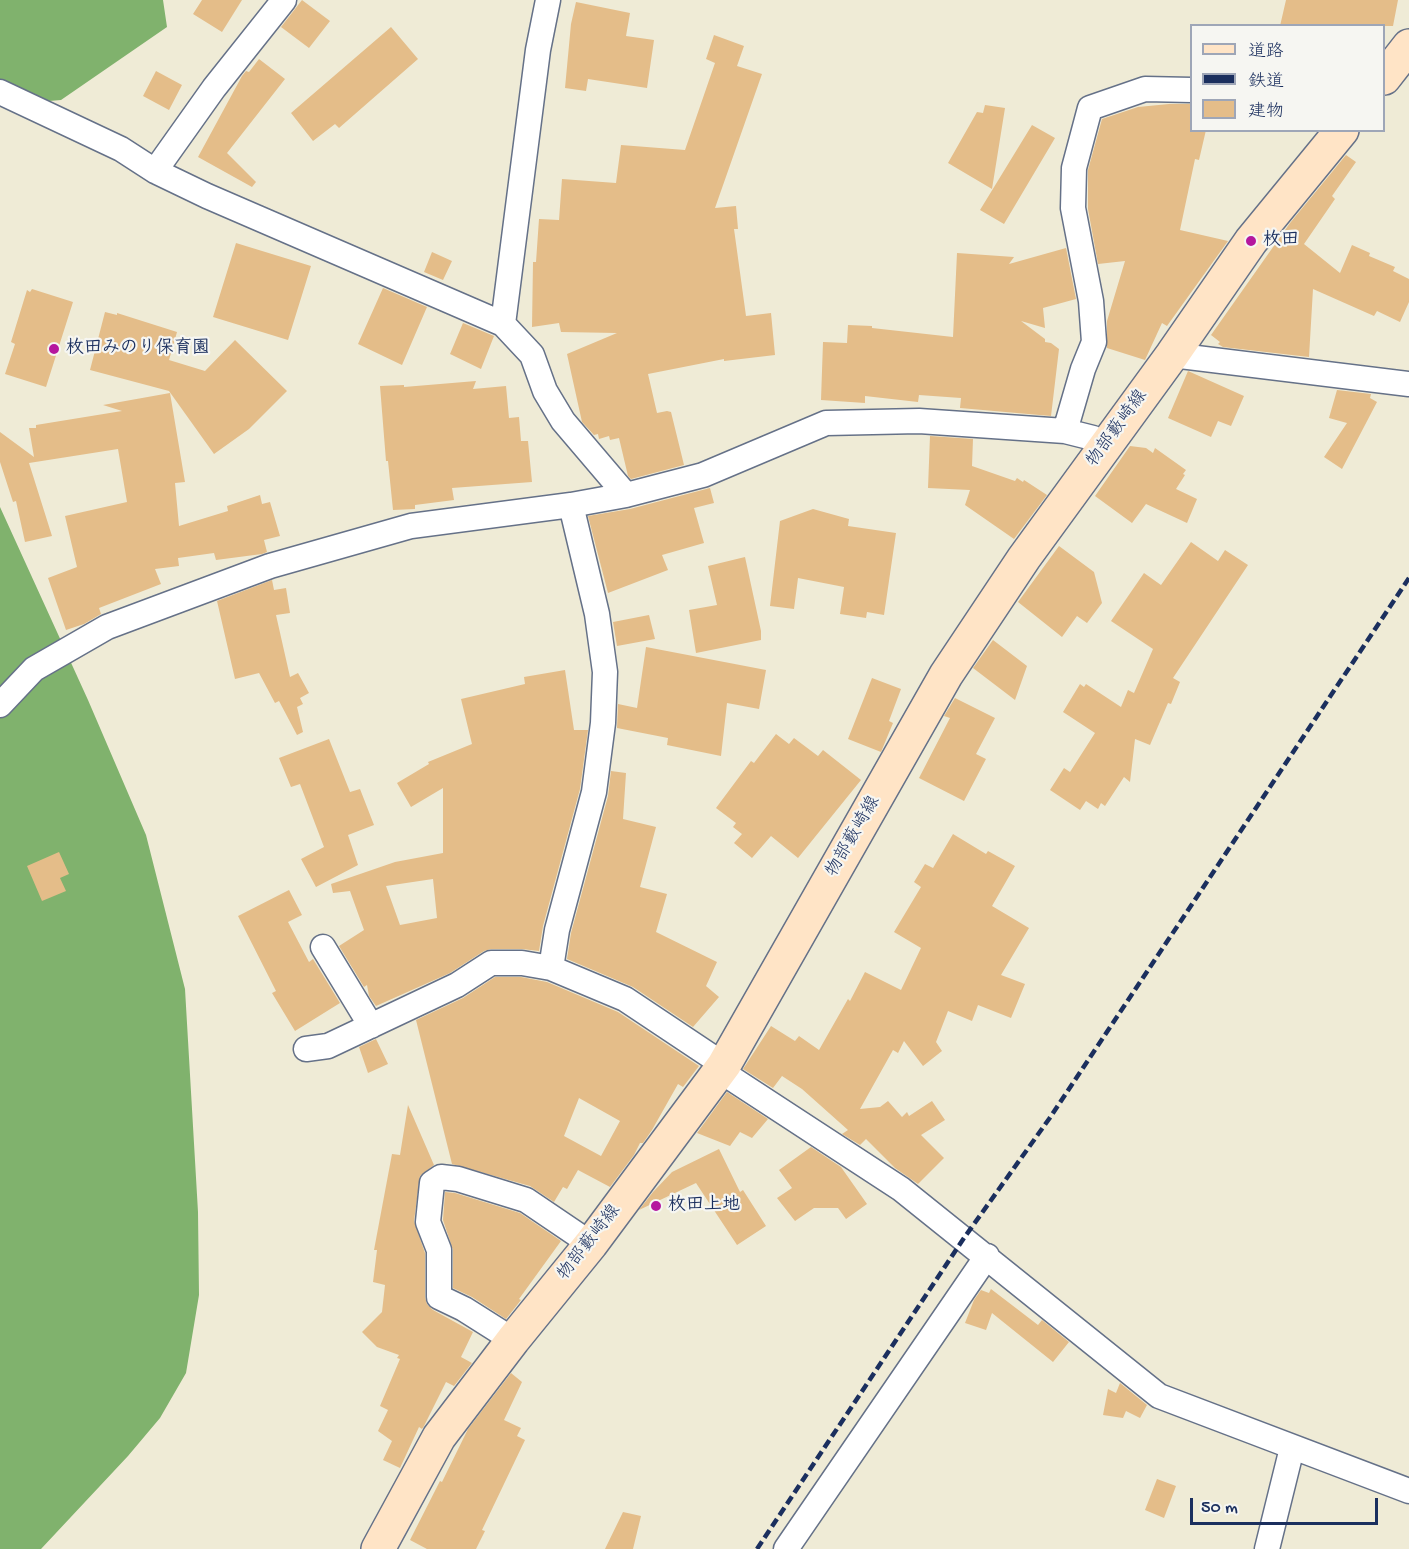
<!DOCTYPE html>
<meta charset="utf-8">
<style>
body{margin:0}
#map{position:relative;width:1409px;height:1549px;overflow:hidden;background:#efebd6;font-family:"Gochi Hand","Klee One",sans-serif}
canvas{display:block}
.legend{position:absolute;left:1190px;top:24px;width:195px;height:108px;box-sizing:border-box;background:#f6f6f2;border:2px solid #9ea6b7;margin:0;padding:8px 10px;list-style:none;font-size:18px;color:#1b2f5e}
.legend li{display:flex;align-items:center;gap:12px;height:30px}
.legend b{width:30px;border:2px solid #9ea6b7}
.scale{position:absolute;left:1190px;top:1498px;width:188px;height:27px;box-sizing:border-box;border:3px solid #1b2f5e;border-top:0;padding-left:8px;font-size:18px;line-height:21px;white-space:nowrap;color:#1b2f5e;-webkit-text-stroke:4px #f6f6f2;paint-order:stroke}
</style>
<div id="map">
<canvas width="1409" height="1549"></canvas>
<ul class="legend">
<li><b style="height:8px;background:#ffe4c6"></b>道路</li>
<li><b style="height:8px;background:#1b2f5e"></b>鉄道</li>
<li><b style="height:16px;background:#e4bd89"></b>建物</li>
</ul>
<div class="scale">50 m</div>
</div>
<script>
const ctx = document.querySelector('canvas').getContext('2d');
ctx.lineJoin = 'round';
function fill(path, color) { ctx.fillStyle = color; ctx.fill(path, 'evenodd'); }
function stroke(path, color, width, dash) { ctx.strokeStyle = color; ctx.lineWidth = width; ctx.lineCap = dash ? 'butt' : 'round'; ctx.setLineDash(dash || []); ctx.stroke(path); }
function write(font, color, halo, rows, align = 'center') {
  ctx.font = font + ' "Gochi Hand","Klee One",sans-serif'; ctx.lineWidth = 4.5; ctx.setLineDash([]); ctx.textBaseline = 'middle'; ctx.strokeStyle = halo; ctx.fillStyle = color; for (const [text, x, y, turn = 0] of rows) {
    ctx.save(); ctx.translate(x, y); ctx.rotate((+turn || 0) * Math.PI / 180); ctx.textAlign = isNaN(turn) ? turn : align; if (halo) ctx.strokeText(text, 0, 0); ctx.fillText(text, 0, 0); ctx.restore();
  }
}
const forest = new Path2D(`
 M0,0H163L167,27L61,100L0,105Z
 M0,507L88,700L146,835L185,989L198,1212L199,1295L186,1373L160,1418L128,1456L41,1549H0Z`);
const building = new Path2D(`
 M202,0H242L222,32L193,14Z
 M302,0L330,21L309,48L281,27Z
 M1286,0H1398L1393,26H1280Z
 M576,2L630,13L626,36L654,40L647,88L588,79L586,91L565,88L571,24Z
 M391,27L418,59L339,128L335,124L313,141L291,113Z
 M714,35L744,46L737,66L762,74L715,208L736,206L738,229H734L746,316L771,313L775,355L724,361V359L648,374L657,413L667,411L671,412L684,465L631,479L628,476L619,438L610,440L609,436L599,439L598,434L594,435L582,422L567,354L617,333L561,332L559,323L532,327L533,262H536L539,219L559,220L562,179L616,183L621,145L685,150L715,63L706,59Z
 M259,59L285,79L227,153L256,182L252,187L198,157L242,76L246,71L249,72Z
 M156,71L182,85L169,110L143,96Z
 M1169,104H1191V130H1206L1199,160L1195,159L1180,230L1228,241L1167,326L1162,323L1145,360L1107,348V321L1125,261L1098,264L1088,209V170L1102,119L1138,107Z
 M985,105L1005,108L992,189L948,163L977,112L983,113Z
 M1032,125L1055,138L1004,224L980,210Z
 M1346,155L1356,162L1332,196L1335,199L1304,244L1340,273L1352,245L1370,253L1369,256L1395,267L1393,271L1409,279V302L1400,322L1377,311L1374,316L1313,289L1309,357L1223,347L1218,344L1220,342L1211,335L1290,223Z
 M236,243L311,266L288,340L213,317Z
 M1066,248L1076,299L1043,308L1045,328L1021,321L1045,339V342L1051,343L1059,349L1051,416L960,408L961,398L919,395L918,402L865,396V403L821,400L823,342L847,343L848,325L872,326V328L953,337L957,253L1014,257L1009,264Z
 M432,252L452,261L443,280L424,272Z
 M383,288L427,307L402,365L358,344Z
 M32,289L73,302L46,387L5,374L15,344L11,342L27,290L30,292Z
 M105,312L117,315V313L177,332L169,360L205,371L235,340L287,391L249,429L214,454L169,391L90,370Z
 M463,323L494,336L481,369L450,354Z
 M1188,371L1244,396L1231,426L1218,421L1211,437L1168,418Z
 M476,381L473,389L506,386L509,418L519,417L521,441H528L532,482L452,488L454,500L415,505V509L393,510L388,461H386L380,386L404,385V387Z
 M1337,390L1371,394L1370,398L1377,402L1342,469L1324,457L1347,423L1329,418Z
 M170,393L185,482L175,483L179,526L228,511L227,506L260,495L262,504L270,502L280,536L264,540L267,552L262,554L216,560L214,553L178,558L179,566L155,569L161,584L99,608L101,614L84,624L66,630L48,578L77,567L65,516L127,502L118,449L29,463L52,536L25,542L16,501L13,502L0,462V432L34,457L29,428H36V425L122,411L103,405Z
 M930,436L973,439L972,466L1015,481L1017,478L1023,482L1024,480L1047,495L1014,539L965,505L970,490L928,488Z
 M1130,446L1146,448L1153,453L1155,448L1186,470L1183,474L1185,475L1176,489L1197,499L1187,523L1146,504L1132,523L1095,496Z
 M710,488L714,503L694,508L704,543L662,555L668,570L608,593L588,516L630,509Z
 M813,509L849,519L848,526L896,533L884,615L867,612L866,618L840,614L844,587L798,578L794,609L770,606L780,521Z
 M1191,542L1218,561L1225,550L1248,565L1173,678L1180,682L1171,704L1168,703L1150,745L1135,739L1130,782L1124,777L1105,806L1101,803L1098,809L1086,801L1080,810L1050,790L1064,768L1070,772L1095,733L1063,712L1080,684L1084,687L1086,684L1121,707L1128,690L1134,693L1153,649L1111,621L1144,573L1161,585Z
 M1059,546L1094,572L1102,603L1087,623L1077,616L1062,637L1018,602Z
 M745,557L761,631V640L696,653L689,610L717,605L708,566Z
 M272,580L274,590L286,588L290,613L276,615L290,677L298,673L309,693L300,698L303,704L297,707L303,732L297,735L279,701L275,703L259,673L235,679L217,601Z
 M649,615L655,639L617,646L613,622Z
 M993,640L1027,666L1015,700L973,668Z
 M646,647L766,670L759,709L727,703L721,756L667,745L668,738L617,728L618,704L637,708Z
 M565,670L574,730H588L580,789L543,926L539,951L522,949H491L484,951L450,973L376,1006L369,996L367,985L364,987L339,946L364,930L350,891L333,893L331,884L395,862L443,853V788L411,807L397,783L429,764L428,762L472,744L461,699L525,684L524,677ZM433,879L437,918L400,925L386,886Z
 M872,678L901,689L889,721L893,723L881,752L848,739Z
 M955,698L995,718L976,754L986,759L964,801L919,778L950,718L944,716Z
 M776,734L789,744L794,738L818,756L823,750L861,780L798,858L771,836L752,858L734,843L742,834L733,827L736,823L716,808L751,761L754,763Z
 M329,739L350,792L360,789L374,825L348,835L358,865L316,887L301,859L324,847L300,784L291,787L279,758Z
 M611,771L626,773L623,819L656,827L640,887L667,894L656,932L717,962L706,986L719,997L693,1027L633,987L567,959L571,933L608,796Z
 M953,834L986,854L988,851L1015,866L992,906L1029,928L1001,975L1025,984L1011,1018L978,1005L972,1021L948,1011L936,1042L942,1051L923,1066L904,1041L898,1053L893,1050L860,1109L880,1107L888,1101L902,1117L907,1112L909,1116L932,1101L945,1120L921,1135L944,1158L918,1184L895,1168L866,1139L860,1145L842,1134L848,1130L802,1089L782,1076L773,1088L743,1069L771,1026L795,1041L799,1036L819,1050L848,999L850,1001L865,972L901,990L921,948L894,932L921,887L914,882L925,864L933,868Z
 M59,852L69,874L60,878L66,891L42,901L27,866Z
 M289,890L302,915L288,922L309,962L313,959L340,1003L295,1031L272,993L276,991L238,916Z
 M495,977H521L547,982L618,1012L699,1066L683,1087L678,1084L652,1130L643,1143H640L634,1155L610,1187L578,1170L567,1189L563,1187L554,1202L530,1186L452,1164L416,1020L463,998ZM579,1098L620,1121L601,1156L564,1136Z
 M376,1039L388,1064L368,1073L359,1047Z
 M727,1092L768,1119L752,1138L740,1132L730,1146L697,1133Z
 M408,1105L434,1165L420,1176L414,1221L425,1253V1297L427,1304L433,1310L473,1332L461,1357L472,1363L454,1386L446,1382L424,1426L422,1429L419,1427L400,1468L383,1460L392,1441L378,1431L388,1410L380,1406L400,1359L397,1358L399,1355L377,1347L362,1332L382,1312L385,1285L373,1282L377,1250H374L392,1154L400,1155Z
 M811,1147L841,1167L867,1204L846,1219L838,1208H814L795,1221L777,1198L792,1188L779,1170Z
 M719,1149L740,1192L743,1190L766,1226L737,1245L696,1183L639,1210L653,1192L672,1172Z
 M445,1192L455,1193L520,1213L561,1241L519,1299L521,1300L506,1319L472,1297L453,1288V1250L443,1220Z
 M991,1289L1038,1325L1042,1320L1069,1342L1053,1362L992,1313L986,1330L965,1323L974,1300L981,1290L989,1293Z
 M511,1373L522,1382L504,1420L521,1428L517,1436L525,1440L482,1530L485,1531L476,1549H427L410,1540L440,1481L442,1482L468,1429Z
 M1120,1383L1147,1405L1140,1418L1126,1411L1123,1418L1103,1415L1108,1389L1116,1393Z
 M1157,1479L1176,1486L1164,1518L1145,1510Z
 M623,1512L641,1516L633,1549H605Z`);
const street = new Path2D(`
 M0,92L121,149L155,171L207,196L503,324L532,355L545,391L563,421L626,495
 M155,171L214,88L284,0
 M503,324L538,50L548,0
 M1172,355L1409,384
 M1065,431L1083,369L1094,342L1091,301L1073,208L1074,168L1090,108L1145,89L1192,90
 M0,705L34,669L107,627L270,566L411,526L571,505L626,495L703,475L826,423L919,421L1065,431L1093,438L1106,446
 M323,947L371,1026
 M551,968L557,930L594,792L603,723L605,672L597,614L571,505
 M306,1049L328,1046L457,985L491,963H522L551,968L625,999L724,1065L731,1078L901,1189L1159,1396L1409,1491
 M513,1340L464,1309L439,1297V1250L428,1222L432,1183L441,1177L458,1179L526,1200L591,1244
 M786,1549L987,1256
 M1267,1549L1292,1448`);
const secondary = new Path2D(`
 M1384,78L1409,46
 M378,1549L439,1437L513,1340L591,1244L724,1065L946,675L1024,558L1172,355L1251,241L1342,130`);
const rail = new Path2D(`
 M757,1549L964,1238L1049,1119L1409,578`);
const markers = [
 [1251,241,6,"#b5179e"],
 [54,349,6,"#b5179e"],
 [656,1206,6,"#b5179e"]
];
const poiNames = [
 ["枚田",1263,241],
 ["枚田みのり保育園",66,349],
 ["枚田上地",668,1206]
];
const streetNames = [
 ["物部藪崎線",1118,429,-54],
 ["物部藪崎線",854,837,-60],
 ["物部藪崎線",590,1243,-52]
];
fill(forest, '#80b26d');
fill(building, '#e4bd89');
stroke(street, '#657188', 27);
stroke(secondary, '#657188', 36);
stroke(street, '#fff', 24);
stroke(secondary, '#ffe4c6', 33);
stroke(rail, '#1b2f5e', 4.5, [9, 4.5]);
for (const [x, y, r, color] of markers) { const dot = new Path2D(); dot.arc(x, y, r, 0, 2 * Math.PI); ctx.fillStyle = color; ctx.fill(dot); stroke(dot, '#f6f6f2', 2); }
write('bold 18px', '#1b2f5e', '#f6f6f2', poiNames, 'left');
write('18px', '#1b2f5e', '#f6f6f2', streetNames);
</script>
